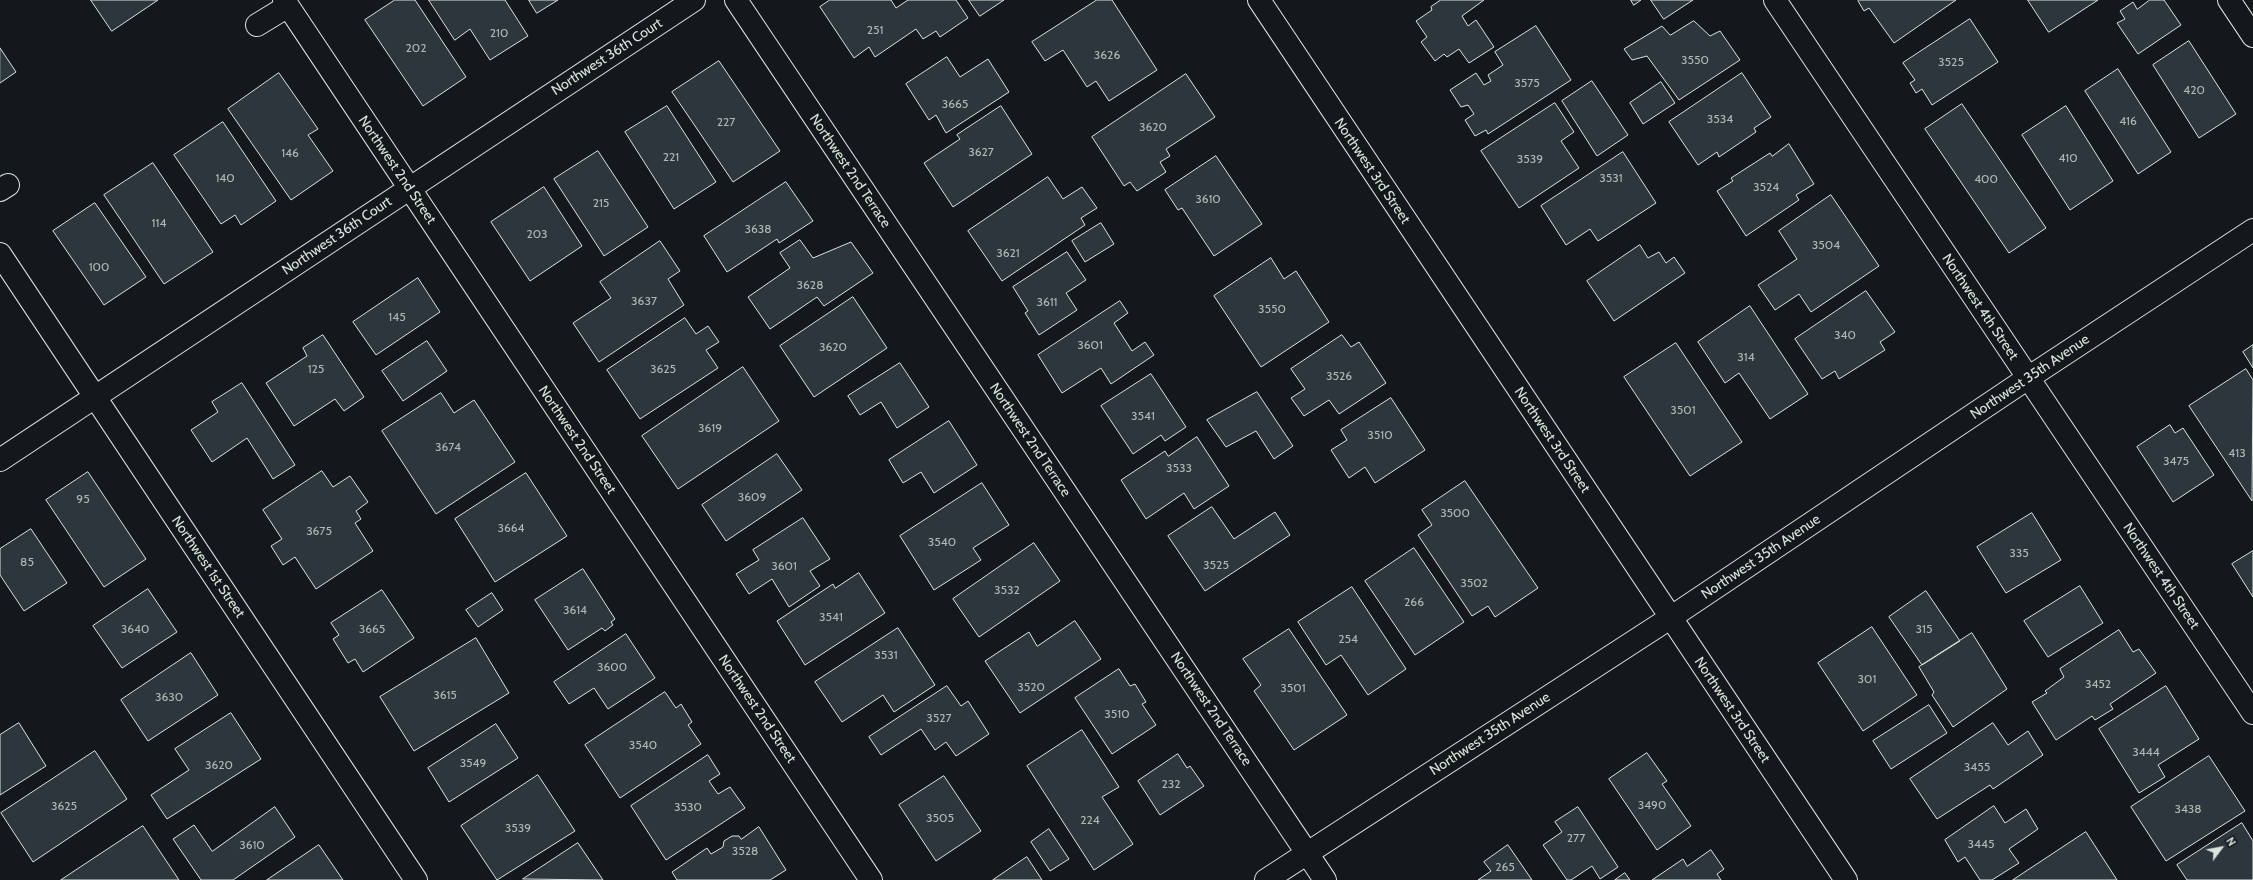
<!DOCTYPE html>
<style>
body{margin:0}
#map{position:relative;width:2253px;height:880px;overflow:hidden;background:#14181c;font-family:Cabin,sans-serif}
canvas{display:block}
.north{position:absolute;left:2201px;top:828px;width:40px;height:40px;-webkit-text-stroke:3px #14181c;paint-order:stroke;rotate:58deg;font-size:11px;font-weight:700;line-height:16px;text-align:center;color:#d8e6dc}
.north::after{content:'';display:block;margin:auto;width:14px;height:18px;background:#d8e6dc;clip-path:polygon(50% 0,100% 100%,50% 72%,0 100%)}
</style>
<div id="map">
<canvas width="2253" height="880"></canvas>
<div class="north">N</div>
</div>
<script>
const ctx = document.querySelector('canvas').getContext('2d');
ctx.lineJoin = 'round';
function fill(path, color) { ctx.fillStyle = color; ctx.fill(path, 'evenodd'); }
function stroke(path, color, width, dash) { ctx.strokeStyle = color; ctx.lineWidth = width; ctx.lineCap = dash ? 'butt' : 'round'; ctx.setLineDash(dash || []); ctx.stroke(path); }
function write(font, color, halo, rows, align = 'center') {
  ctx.font = font + ' Cabin,sans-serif'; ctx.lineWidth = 3; ctx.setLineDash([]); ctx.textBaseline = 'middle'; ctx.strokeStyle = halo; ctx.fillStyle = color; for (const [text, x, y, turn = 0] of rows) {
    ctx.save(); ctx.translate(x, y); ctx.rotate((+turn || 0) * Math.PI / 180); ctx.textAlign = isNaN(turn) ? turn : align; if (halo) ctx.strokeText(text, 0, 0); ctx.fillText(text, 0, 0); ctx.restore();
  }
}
const building = new Path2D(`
 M91,0H158L112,31Z
 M395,0H415L466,77L423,106L365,20Z
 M429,0H505L528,36L490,60L470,29L455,40Z
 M529,0H558L537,13Z
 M830,0H891L896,8L908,0H956L968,18L940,37L936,31L923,39L916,29L875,57L869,47L854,58L820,7Z
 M969,0H1004L980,16Z
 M1097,0H1112L1157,70L1109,101L1096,81L1087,87L1063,50L1045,61L1032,42Z
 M1441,0H1484L1462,16L1468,26L1476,20L1494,47L1469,63L1459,49L1447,57L1444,54L1435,61L1421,42L1427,37L1416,21L1432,10L1431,7Z
 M1631,0H1641L1634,5Z
 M1651,0H1693L1664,19Z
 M1859,0H1956L1894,43L1869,8L1864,11L1858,1Z
 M2028,0H2098L2049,32Z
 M2150,0H2164L2181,25L2138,54L2117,23L2125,19L2120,11L2133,2L2137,9Z
 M1970,19L1998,62L1932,105L1922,89L1916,93L1910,83L1915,80L1903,63Z
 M1694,21L1710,36L1720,31L1740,60L1679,100L1647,56L1632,60L1624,49L1662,26L1670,35Z
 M1536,26L1571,80L1488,134L1486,130L1475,136L1465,120L1474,114L1468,105L1461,107L1450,90L1476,73L1484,85L1491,81L1488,75L1503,65L1495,52Z
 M2189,41L2236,114L2199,138L2153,65Z
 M0,48L16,72L0,83Z
 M947,57L960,77L988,59L1009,92L946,133L936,115L929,120L906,84Z
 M719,61L780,151L733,182L672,92Z
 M2118,69L2171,152L2138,174L2085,91Z
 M279,73L318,129L308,135L333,171L291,200L228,109Z
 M1742,73L1771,117L1754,128L1756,132L1719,157L1717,152L1698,165L1669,122Z
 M1186,74L1215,117L1166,149L1170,156L1160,162L1166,172L1137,191L1130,182L1124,186L1092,137Z
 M1592,81L1628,135L1597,156L1562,101Z
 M1661,82L1675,103L1643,124L1630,103Z
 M1555,103L1574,132L1561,141L1579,168L1519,208L1481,151Z
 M1962,104L2046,228L2009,253L1925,129Z
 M667,106L716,182L674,209L625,132Z
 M1001,106L1032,154L953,207L924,163L960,139L957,135Z
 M2066,106L2113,181L2070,210L2022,135Z
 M223,122L276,201L241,225L235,215L221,224L174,155Z
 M1789,144L1814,184L1796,195L1799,200L1746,236L1717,191L1733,181L1731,178L1770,153L1772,156Z
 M598,151L648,227L604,256L554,179Z
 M1623,152L1656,203L1598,241L1590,229L1566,245L1541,206Z
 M1216,156L1262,224L1214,256L1182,208L1178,210L1165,190Z
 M153,163L213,252L164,284L104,195Z
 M1048,177L1063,199L1082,187L1097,208L1081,218L1085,225L1002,281L968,231Z
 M786,182L813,221L779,243L777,239L727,272L704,236Z
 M544,187L582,246L530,281L491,222Z
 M1831,195L1879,266L1811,312L1799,294L1775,310L1758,285L1797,259L1779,231Z
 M95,203L146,277L104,305L53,231Z
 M1101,223L1114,244L1085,262L1072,241Z
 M800,240L813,258L851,242L873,273L824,306L817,297L770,329L748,297L790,268L780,253Z
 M660,241L680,271L668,279L684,305L599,362L573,323L611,298L600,282Z
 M1640,245L1648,258L1659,252L1666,263L1674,257L1685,273L1614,321L1587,281Z
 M1067,252L1086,280L1066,293L1077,310L1039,335L1025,313L1028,311L1013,287Z
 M1271,258L1284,279L1296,271L1329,322L1261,367L1214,296Z
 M418,278L440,312L376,355L353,322Z
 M1866,291L1895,332L1880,342L1885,350L1839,379L1835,371L1822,379L1795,339Z
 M853,297L887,348L814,397L780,346Z
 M1120,301L1128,313L1114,323L1132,351L1145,342L1154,355L1111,384L1101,368L1062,393L1038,355Z
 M1750,306L1808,394L1770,419L1739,373L1725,383L1698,342Z
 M685,318L696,334L708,326L719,342L706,350L718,368L640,419L607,370Z
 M323,335L364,397L344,411L335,399L294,426L266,383L307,356L303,348Z
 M1342,335L1351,347L1359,342L1386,383L1339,414L1329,400L1304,416L1291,398L1305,389L1291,369Z
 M427,341L447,371L403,401L382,371Z
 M1676,343L1742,442L1690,476L1624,377Z
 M2253,345V368L2243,352Z
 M900,363L929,407L897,428L881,402L860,415L848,396Z
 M743,367L779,421L678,489L642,436Z
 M2246,369L2253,380L2252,501L2189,406Z
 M1151,374L1186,427L1165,441L1161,435L1133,454L1101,406Z
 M242,383L295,465L273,479L247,438L212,462L191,430L218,412L212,402Z
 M1257,392L1293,446L1274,459L1256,431L1226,447L1207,420Z
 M441,393L454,413L474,400L515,462L436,514L382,431Z
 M1391,398L1425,450L1375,483L1365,467L1349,478L1331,450L1347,440L1341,430Z
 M949,421L977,465L934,493L921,472L903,483L889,460Z
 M2170,425L2175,433L2183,428L2214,475L2173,502L2137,447Z
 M1197,437L1229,486L1194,509L1184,493L1146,519L1121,480L1165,451L1168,456Z
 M777,454L802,490L726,541L702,505Z
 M322,471L333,487L350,476L368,502L356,511L361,519L355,523L373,551L316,589L295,557L283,565L271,546L282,539L263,510Z
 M88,472L146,559L104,587L46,500Z
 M526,473L567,536L495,582L455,519Z
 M1465,481L1538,588L1495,617L1488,606L1472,616L1418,535L1432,525L1422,510Z
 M982,483L1009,525L973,548L981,560L934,590L900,536Z
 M1212,507L1234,539L1275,512L1290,535L1205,591L1168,536Z
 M2032,513L2061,560L2006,593L1977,547Z
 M803,518L830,559L810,571L820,586L789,607L772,579L749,594L736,574L759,560L753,550Z
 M31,529L67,583L24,611L0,575V549Z
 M1034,543L1060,581L979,637L953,599Z
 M1414,548L1464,622L1415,655L1365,581Z
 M2253,551V597L2232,564Z
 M583,569L615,619L611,622L613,625L605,631L602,628L568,650L535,600Z
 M859,573L885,613L805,665L777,621L833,584L835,588Z
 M2080,586L2103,623L2048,657L2024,621Z
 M1352,587L1406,669L1368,695L1341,655L1326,665L1298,622Z
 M148,589L177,632L122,668L93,626Z
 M382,590L414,638L363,672L355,659L348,663L333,639L339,635L331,623Z
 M1926,591L1960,641L1922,665L1889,617Z
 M492,593L503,610L478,627L466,610Z
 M1075,621L1101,659L1020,713L985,661L1029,632L1037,646Z
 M1872,627L1917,695L1863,731L1818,663Z
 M898,628L935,685L894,712L883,695L842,722L815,682Z
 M1289,629L1347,715L1294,750L1254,691L1261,685L1243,659Z
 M2119,630L2133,652L2139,649L2156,673L2110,704L2113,709L2095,720L2092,716L2056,740L2032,702L2047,693L2045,691L2064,677L2060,669Z
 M1972,633L2007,689L1953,727L1932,695L1934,692L1919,667Z
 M626,634L655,678L608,709L594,688L569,704L554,682Z
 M476,638L509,693L414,751L380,697Z
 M191,653L218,695L148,741L121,700Z
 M1119,669L1130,686L1135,684L1146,702L1142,704L1156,725L1112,754L1075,698Z
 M947,686L961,706L968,701L989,734L956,756L946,742L935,750L921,729L881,755L869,737Z
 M2166,686L2199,739L2158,765L2165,777L2139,793L2099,729Z
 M665,692L676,708L681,704L692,722L688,725L701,744L620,798L585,745Z
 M1929,705L1947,733L1891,769L1873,741Z
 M231,713L261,759L167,819L151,795L189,770L175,749Z
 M19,723L46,766L0,795V735Z
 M1993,723L2008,745L2028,731L2043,755L1993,789L1990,785L1937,819L1910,779Z
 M496,724L518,758L449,802L428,768Z
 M1082,730L1119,787L1102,797L1133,844L1094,870L1027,766Z
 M95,751L127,799L33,862L1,813Z
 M1647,753L1667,781L1662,784L1691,826L1657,850L1609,779Z
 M1178,754L1187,768L1190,766L1204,786L1160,815L1138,781Z
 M708,755L720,774L709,781L718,794L730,787L745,808L666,860L631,806Z
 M2209,756L2245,811L2166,861L2131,807Z
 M538,775L575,831L497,880L461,826Z
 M944,776L981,831L936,861L899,805Z
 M1994,806L2005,823L2026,809L2038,829L2009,849L2019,863L1992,880H1980L1965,857L1958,862L1945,840Z
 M275,807L295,837L233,880H201L173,839L194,825L212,851Z
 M1578,807L1618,867L1600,879L1592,866L1571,880H1567L1543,845L1562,832L1555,822Z
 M2242,823L2253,841V880H2187L2177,865Z
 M143,826L179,880H61Z
 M759,827L786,870L770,880H677L672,872L707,848L711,854L723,847L724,841L732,836H739L741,839Z
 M1049,829L1069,859L1050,871L1031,842Z
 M2086,832L2117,880H2013Z
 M578,843L603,880L523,879Z
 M319,845L343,880H267Z
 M1508,845L1532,880H1478L1491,871L1484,862Z
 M1711,850L1724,869L1717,874L1721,880H1652L1683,859L1687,866Z
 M1027,857L1042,880H993Z
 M1625,873L1630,880H1615Z`);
const minor = new Path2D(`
 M284,0L871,880
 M736,0L1325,880
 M1259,0L1846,880
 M1775,0L2253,713
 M2229,0L2253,36
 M257,25L288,6
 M0,190L8,185
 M0,254L416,880
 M0,460L694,0
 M1266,880L1670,618L2028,378L2253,230`);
const numberNames = [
 ["251",875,30],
 ["210",499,33],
 ["202",416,48],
 ["3626",1107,55],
 ["3550",1695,60],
 ["3525",1951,62],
 ["3575",1527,83],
 ["420",2194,90],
 ["3665",955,104],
 ["3534",1720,119],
 ["416",2128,121],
 ["227",726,122],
 ["3620",1153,127],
 ["3627",981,152],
 ["146",290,153],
 ["221",671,157],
 ["410",2068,158],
 ["3539",1530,159],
 ["140",225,178],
 ["3531",1611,178],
 ["400",1986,179],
 ["3524",1766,187],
 ["3610",1208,199],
 ["215",601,203],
 ["114",159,223],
 ["3638",758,229],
 ["203",537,234],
 ["3504",1826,245],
 ["3621",1008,253],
 ["100",99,267],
 ["3628",810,285],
 ["3637",644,301],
 ["3611",1047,302],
 ["3550",1272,309],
 ["145",397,317],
 ["340",1845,335],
 ["3601",1090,345],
 ["3620",833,347],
 ["314",1746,357],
 ["125",316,369],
 ["3625",663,369],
 ["3526",1339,376],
 ["3501",1683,410],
 ["3541",1143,416],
 ["3619",710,428],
 ["3510",1380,435],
 ["3674",448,447],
 ["413",2237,453],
 ["3475",2176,461],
 ["3533",1179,468],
 ["3609",752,497],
 ["95",83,499],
 ["3500",1455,513],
 ["3664",511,528],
 ["3675",319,531],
 ["3540",942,542],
 ["335",2019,553],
 ["85",27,562],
 ["3525",1216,565],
 ["3601",784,566],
 ["3502",1474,583],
 ["3532",1007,590],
 ["266",1414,602],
 ["3614",575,610],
 ["3541",831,617],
 ["3640",135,629],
 ["3665",372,629],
 ["315",1924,629],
 ["254",1348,639],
 ["3531",886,655],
 ["3600",612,667],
 ["301",1867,679],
 ["3452",2098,684],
 ["3520",1031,687],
 ["3501",1293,688],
 ["3615",445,695],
 ["3630",169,697],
 ["3510",1117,714],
 ["3527",939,718],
 ["3540",643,745],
 ["3444",2146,752],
 ["3549",473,763],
 ["3620",219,765],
 ["3455",1977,767],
 ["232",1171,784],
 ["3490",1652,805],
 ["3625",64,806],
 ["3530",688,807],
 ["3438",2188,809],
 ["3505",940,818],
 ["224",1090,820],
 ["3539",518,828],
 ["277",1576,838],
 ["3445",1981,844],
 ["3610",252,845],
 ["3528",745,851],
 ["265",1505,867]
];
const streetNames = [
 ["Northwest 36th Court",607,57,-33],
 ["Northwest 2nd Street",397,170,56],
 ["Northwest 2nd Terrace",850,171,56],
 ["Northwest 3rd Street",1372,171,56],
 ["Northwest 36th Court",337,236,-34],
 ["Northwest 4th Street",1980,307,56],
 ["Northwest 35th Avenue",2030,377,-34],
 ["Northwest 2nd Street",577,440,56],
 ["Northwest 2nd Terrace",1030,440,56],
 ["Northwest 3rd Street",1552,440,56],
 ["Northwest 35th Avenue",1761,557,-34],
 ["Northwest 1st Street",208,567,56],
 ["Northwest 4th Street",2161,576,56],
 ["Northwest 2nd Street",757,709,56],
 ["Northwest 2nd Terrace",1211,709,56],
 ["Northwest 3rd Street",1732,710,56],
 ["Northwest 35th Avenue",1490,734,-33]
];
fill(building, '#2c363c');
stroke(building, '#d8e6dc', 1);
stroke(minor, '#d8e6dc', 24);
stroke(minor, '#14181c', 22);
write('12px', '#adbab4', null, numberNames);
write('14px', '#d8e6dc', '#14181c', streetNames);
</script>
